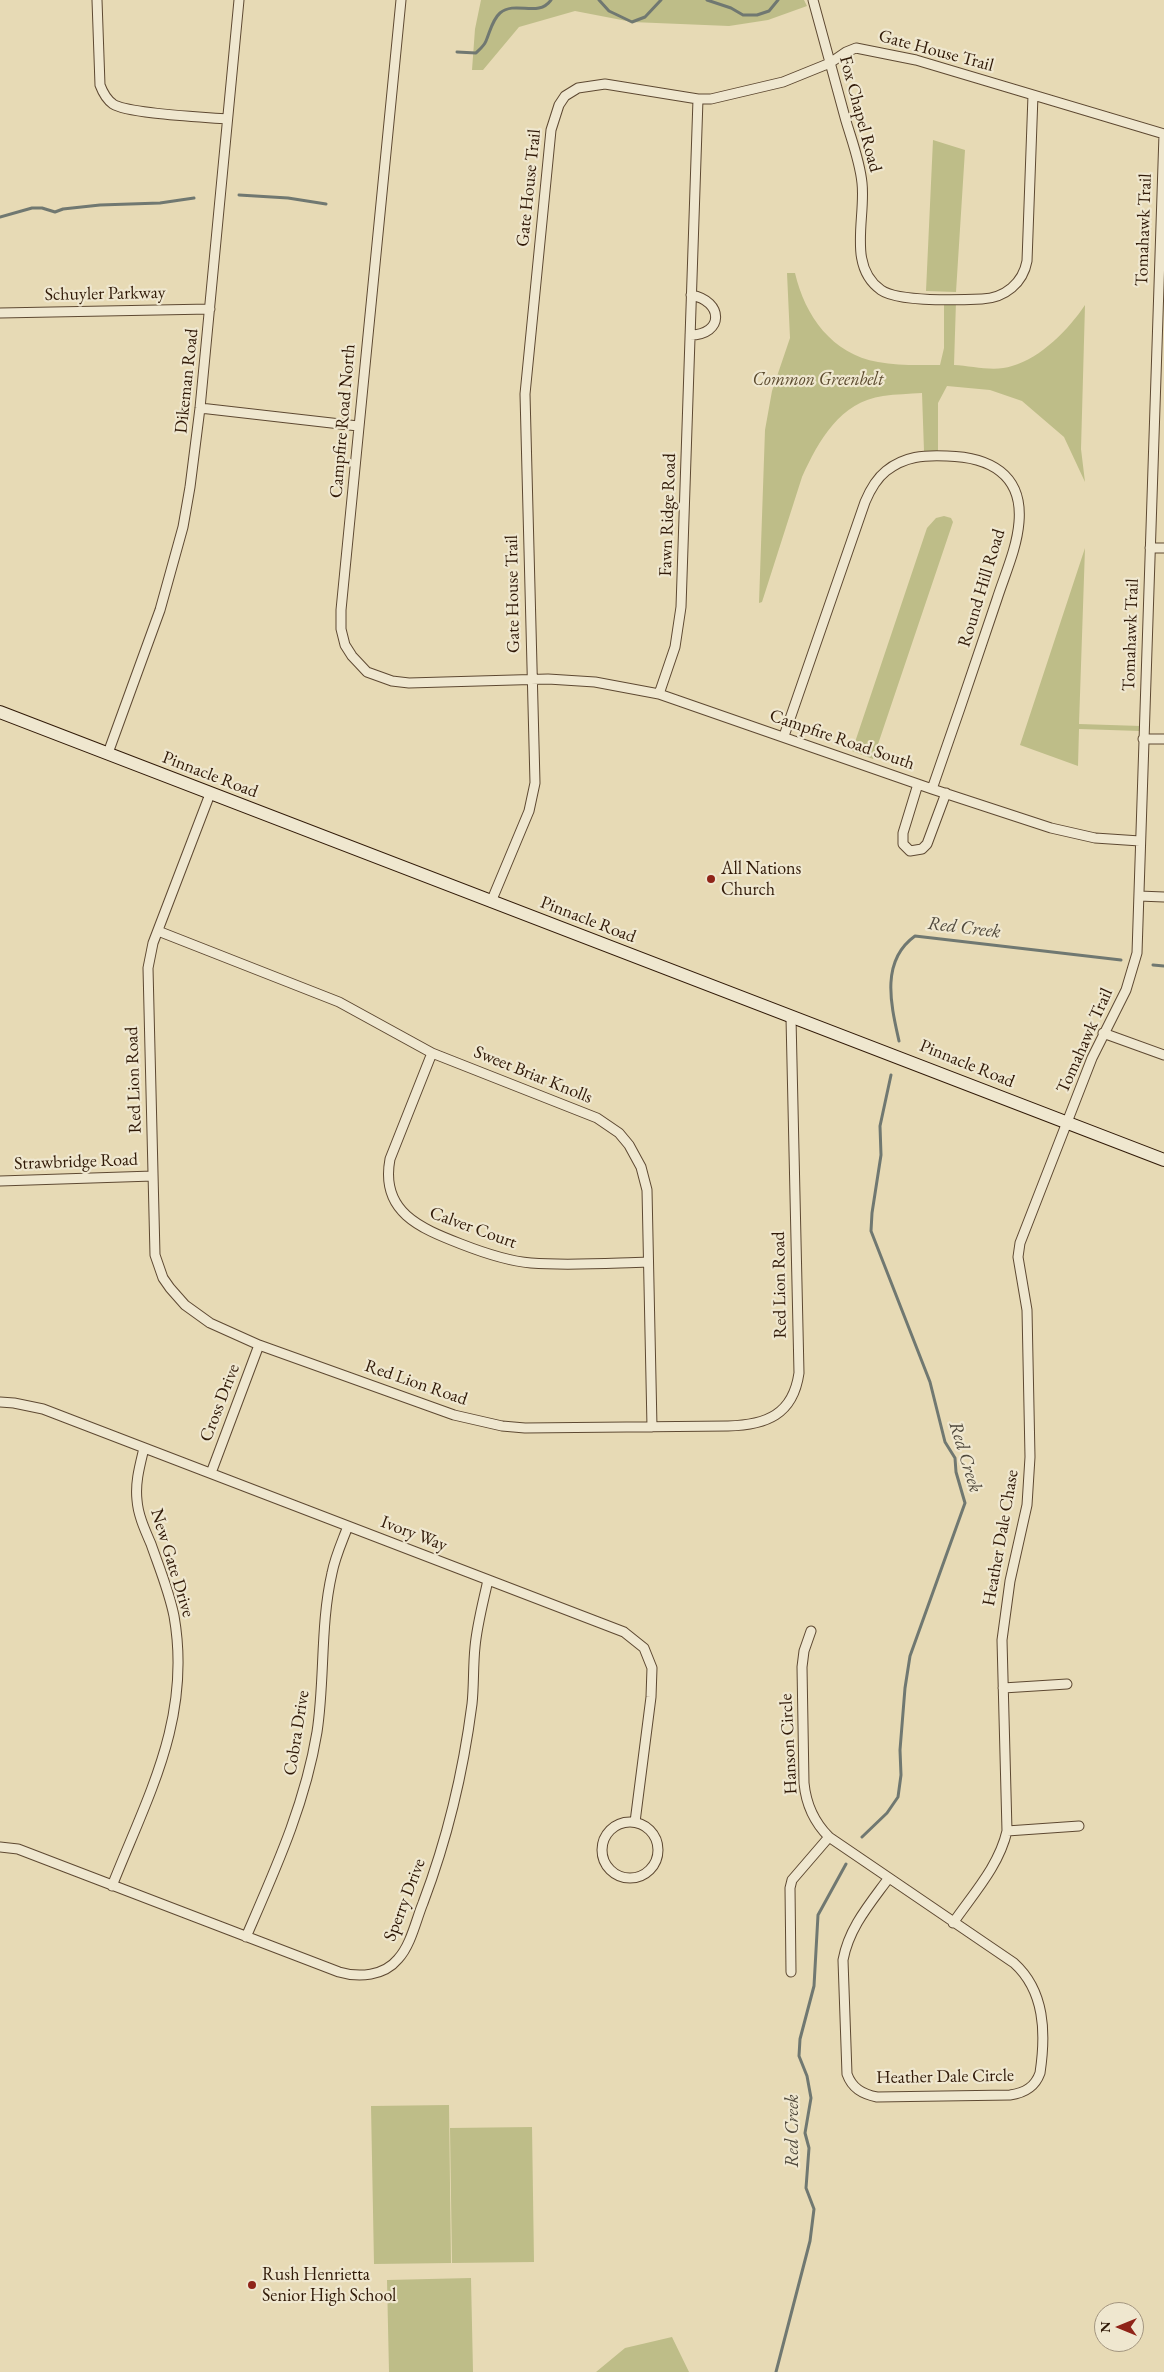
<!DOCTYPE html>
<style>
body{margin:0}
#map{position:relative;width:1164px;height:2372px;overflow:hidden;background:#e7dab5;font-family:"EB Garamond",serif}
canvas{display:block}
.north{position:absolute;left:1094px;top:2302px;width:50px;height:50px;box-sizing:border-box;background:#efe7cf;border:1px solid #a3957f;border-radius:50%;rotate:270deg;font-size:14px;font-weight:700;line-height:20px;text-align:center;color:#301907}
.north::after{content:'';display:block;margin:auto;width:18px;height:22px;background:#8f2418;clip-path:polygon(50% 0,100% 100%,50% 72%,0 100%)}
</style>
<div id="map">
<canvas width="1164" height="2372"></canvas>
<div class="north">N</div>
</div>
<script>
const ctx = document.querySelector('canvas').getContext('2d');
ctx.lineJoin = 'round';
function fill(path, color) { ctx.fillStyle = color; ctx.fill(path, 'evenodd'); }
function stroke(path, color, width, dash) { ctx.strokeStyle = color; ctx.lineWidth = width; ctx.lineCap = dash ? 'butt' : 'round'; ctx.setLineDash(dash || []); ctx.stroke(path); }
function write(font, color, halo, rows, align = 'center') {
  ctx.font = font + ' "EB Garamond",serif'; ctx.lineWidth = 4.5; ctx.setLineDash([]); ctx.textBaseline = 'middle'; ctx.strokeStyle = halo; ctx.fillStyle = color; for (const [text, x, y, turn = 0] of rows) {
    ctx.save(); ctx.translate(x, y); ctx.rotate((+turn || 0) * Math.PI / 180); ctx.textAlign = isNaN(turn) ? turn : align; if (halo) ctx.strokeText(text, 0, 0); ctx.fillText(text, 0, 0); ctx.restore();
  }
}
const green = new Path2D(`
 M481,0H804L807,6L768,20L729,26L632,22L575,11L519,27L483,70H472L475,29Z
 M933,140L965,150L956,292L926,291Z
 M787,273H795C805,316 832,354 878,362C898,366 919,365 940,365L944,348V301H956L954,365C972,366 995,372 1012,366C1041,358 1069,329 1085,305L1081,449L1085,482L1064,437L1022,401L990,390L947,386L938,403V451H924L922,393C909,394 896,394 883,396C840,402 819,440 802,477L762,602L759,603L765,430L772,391L790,338Z
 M944,516L951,518L953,522L873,759L852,751L927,528L936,518Z
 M1085,548L1079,724L1141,726L1140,731L1079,729L1078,766L1020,745Z
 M449,2105L451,2263L374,2264L371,2106Z
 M532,2127L534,2262L452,2263L450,2128Z
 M471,2278L473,2372H389L387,2280Z
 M672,2337L689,2372H596L625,2348Z`);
const stream = new Path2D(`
 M599,0L609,11L632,22L645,17L661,0
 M707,0L731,8L743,15H757L769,11L778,0
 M457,52L476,53C479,50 484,46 486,41C490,32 492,20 500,13C516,0 538,18 551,0
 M239,195L288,198L326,204
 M0,217L32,208H42L55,212L63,209L100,205L160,203L194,198
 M1153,965L1164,966
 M899,1041C891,1005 880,961 915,936L1121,960
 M862,1837L887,1813L898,1797L901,1775L900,1750L905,1688L910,1656L965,1503L956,1472L955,1458L945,1442L930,1382L871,1231L872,1213L881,1155L880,1126L891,1075
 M776,2372L810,2241L814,2209L806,2188L809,2148L805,2133L811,2098L807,2076L799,2056L800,2039L814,1986L818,1915L846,1864`);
const street = new Path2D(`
 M97,0L100,85C103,93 106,99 113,104C128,114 205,117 227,119
 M401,0L341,610V629L345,645L352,656L367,672L392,681L409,683L548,679L595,682L659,694L932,789L1051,828L1095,838L1140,841
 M813,0C824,40 835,81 846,121C852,141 860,162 862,183C866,218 847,266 881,290C898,302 960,300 982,299C1005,298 1023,283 1027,261L1033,95
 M0,313L210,309
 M690,335C724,335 724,301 691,295
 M200,408L358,426
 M1150,548H1164
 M659,694L675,647L681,607L698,99
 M784,736L865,502C870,490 876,479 886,471C905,456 924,455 947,456C989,457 1023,474 1019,522C1017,548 1005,574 997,599C976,662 954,726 932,789
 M1143,739H1164
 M108,753L160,610L183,527L190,487L200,408L239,0
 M918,784L903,833V844L910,851L922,849L927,844L946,793
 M210,794L153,943L148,968L155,1255L163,1278L170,1288L185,1305L210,1323L259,1345L454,1415L502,1426L525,1428L728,1426C766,1425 793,1415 799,1373L791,1018
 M1139,896L1164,897
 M491,902L529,811L535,783L525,394L551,130L559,105L565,96L578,88L605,84L698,99H711L783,82L830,63L846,52L856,48L916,60L1164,134
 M158,931L339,1002L432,1053L597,1118L619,1133L629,1145L641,1167L647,1190L652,1427
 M1103,1033L1164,1055
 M432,1053L390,1159C380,1212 420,1228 461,1244C484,1253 507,1261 531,1263C570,1266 610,1263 648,1262
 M0,1181L153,1176
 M0,1402L14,1403L43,1409L624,1632L644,1648L652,1668L651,1697L635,1822
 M211,1473L259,1345
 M811,1631L804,1651L802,1667L804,1783C806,1804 814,1822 829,1837L1014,1963C1045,1991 1046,2033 1040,2073C1035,2087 1025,2093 1010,2095L877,2097C862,2094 852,2088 847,2074L843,1960C849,1928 869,1905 888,1879
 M1003,1688L1067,1684
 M602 1850a28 28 0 1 1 56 0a28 28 0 1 1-56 0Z
 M1007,1831L1079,1826
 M0,1847L18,1849L339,1972C359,1978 384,1976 398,1959C411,1945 416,1920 423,1903C448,1837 463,1774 472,1704C474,1686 473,1666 475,1647C477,1625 483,1603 488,1580
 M112,1886C148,1795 192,1718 174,1616C169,1591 159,1567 151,1544C145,1530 138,1515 137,1500C135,1482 140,1465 144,1448
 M953,1923C973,1894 999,1866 1007,1831L1002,1640L1010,1581L1027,1505L1030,1457L1027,1310L1018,1257L1020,1243L1092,1058L1126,990L1137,953L1164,134
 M246,1937C275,1870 305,1805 317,1732C325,1680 320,1625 332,1573C335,1557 342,1542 348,1526
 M791,1972L790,1888L792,1880L829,1837`);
const secondary = new Path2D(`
 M0,712L1164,1160`);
const markers = [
 [711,879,5,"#8f2418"],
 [252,2285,5,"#8f2418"]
];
const streetNames = [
 ["Gate House Trail",936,51,15],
 ["Fox Chapel Road",860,114,75],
 ["Gate House Trail",529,188,-84],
 ["Tomahawk Trail",1144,230,-88],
 ["Schuyler Parkway",105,294,-1],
 ["Dikeman Road",187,381,-84],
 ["Campfire Road North",343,421,-85],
 ["Fawn Ridge Road",668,515,-88],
 ["Round Hill Road",982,588,-73],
 ["Gate House Trail",513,594,-91],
 ["Tomahawk Trail",1131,635,-88],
 ["Campfire Road South",842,740,19],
 ["Pinnacle Road",210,775,21],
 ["Pinnacle Road",588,920,21],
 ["Tomahawk Trail",1085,1041,-66],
 ["Pinnacle Road",967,1064,22],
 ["Sweet Briar Knolls",533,1075,22],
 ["Red Lion Road",134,1080,-92],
 ["Strawbridge Road",76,1162,-2],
 ["Calver Court",473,1228,20],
 ["Red Lion Road",780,1285,-91],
 ["Red Lion Road",416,1383,19],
 ["Cross Drive",220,1403,-69],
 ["Ivory Way",414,1534,21],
 ["Heather Dale Chase",1001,1538,-80],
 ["New Gate Drive",172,1563,73],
 ["Cobra Drive",297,1733,-81],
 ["Hanson Circle",789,1744,-93],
 ["Sperry Drive",405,1900,-69],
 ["Heather Dale Circle",945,2077,-1]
];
const parkNames = [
 ["Common Greenbelt",818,380]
];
const poiNames = [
 ["All Nations",721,869],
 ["Church",721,890],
 ["Rush Henrietta",262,2275],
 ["Senior High School",262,2296]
];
const waterNames = [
 ["Red Creek",964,928,7],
 ["Red Creek",965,1457,73],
 ["Red Creek",793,2131,-90]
];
fill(green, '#bebd88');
stroke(stream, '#707871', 3);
stroke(street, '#5e4932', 11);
stroke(secondary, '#301907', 14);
stroke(street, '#efe7cf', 9);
stroke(secondary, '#efe7cf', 12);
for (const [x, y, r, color] of markers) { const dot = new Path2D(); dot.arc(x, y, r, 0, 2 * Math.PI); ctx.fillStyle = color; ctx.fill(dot); stroke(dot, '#efe7cf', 2); }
write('18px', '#301907', '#efe7cf', streetNames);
write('italic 18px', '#5b4a2e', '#efe7cf', parkNames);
write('18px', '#301907', '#efe7cf', poiNames, 'left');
write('italic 19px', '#50493c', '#efe7cf', waterNames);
</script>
